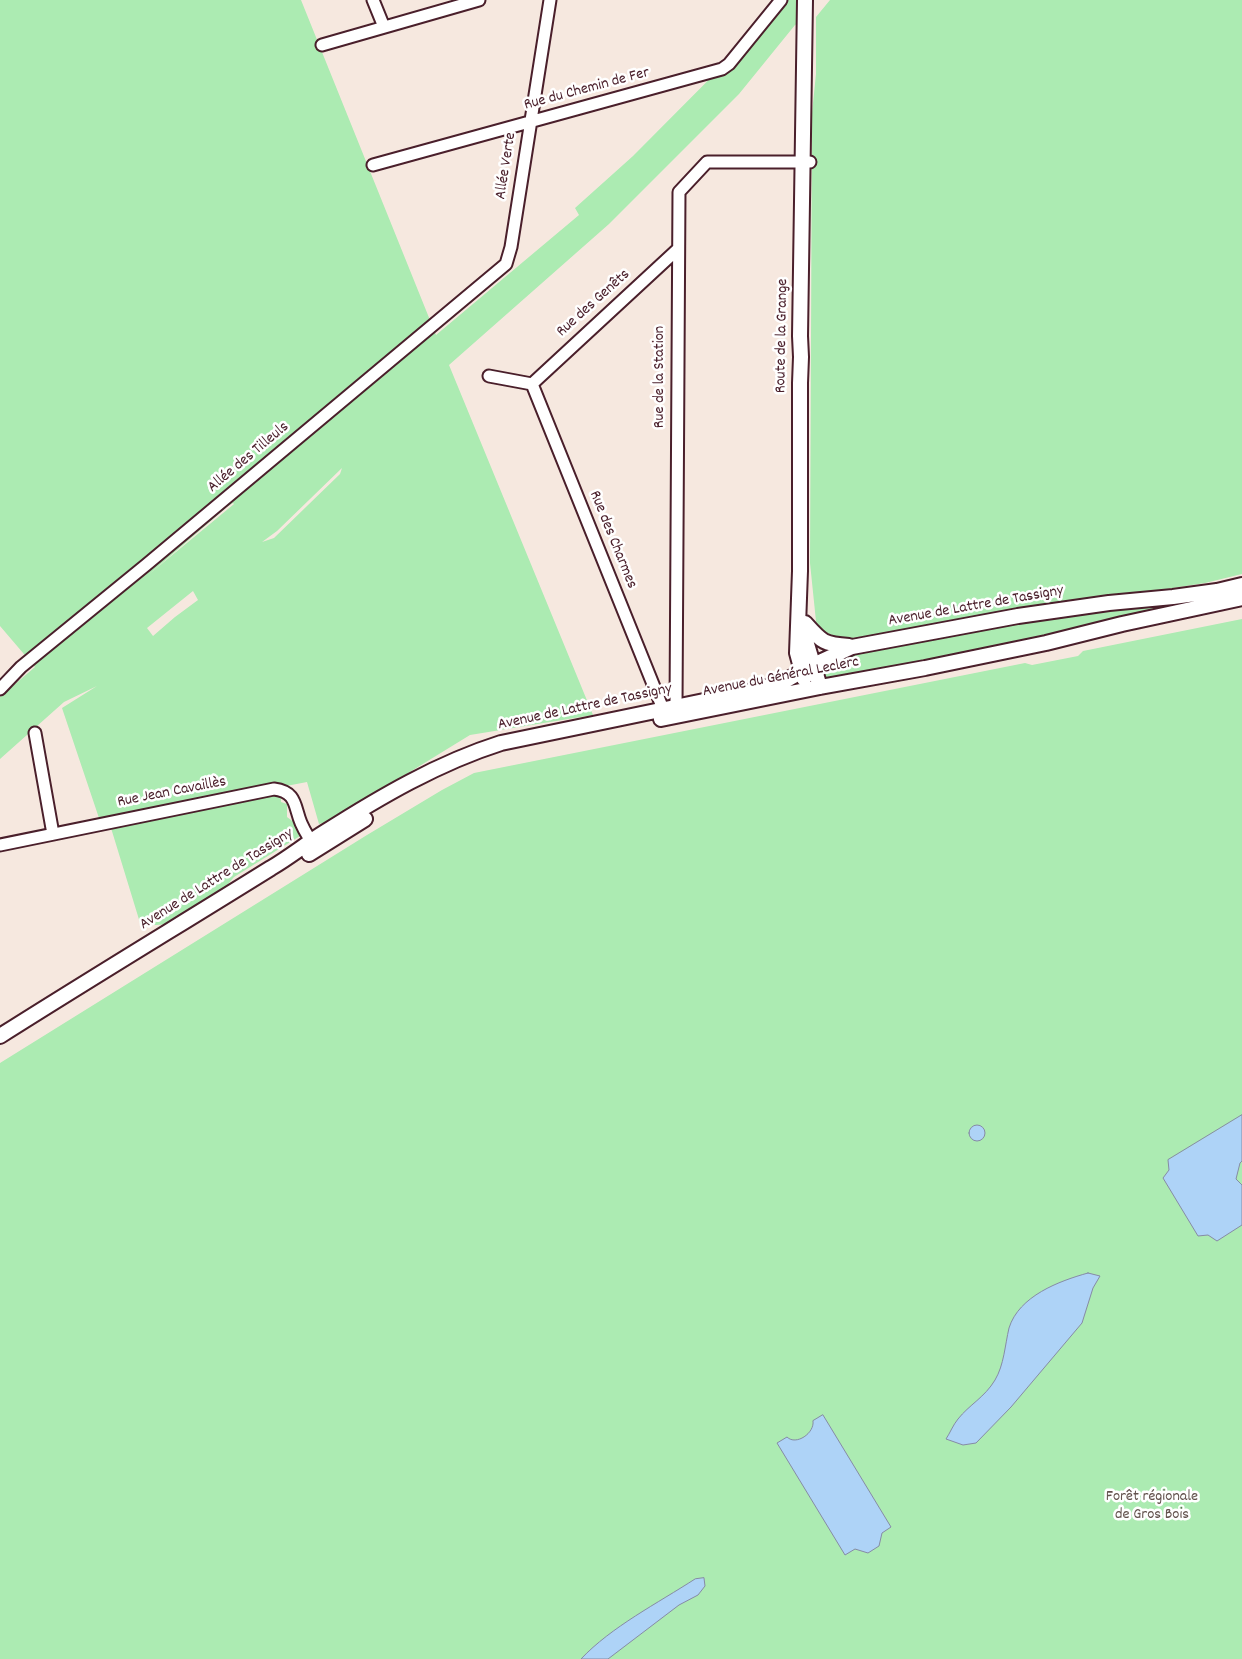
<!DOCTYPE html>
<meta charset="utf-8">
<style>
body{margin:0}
canvas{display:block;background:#f6e8df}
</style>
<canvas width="1242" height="1659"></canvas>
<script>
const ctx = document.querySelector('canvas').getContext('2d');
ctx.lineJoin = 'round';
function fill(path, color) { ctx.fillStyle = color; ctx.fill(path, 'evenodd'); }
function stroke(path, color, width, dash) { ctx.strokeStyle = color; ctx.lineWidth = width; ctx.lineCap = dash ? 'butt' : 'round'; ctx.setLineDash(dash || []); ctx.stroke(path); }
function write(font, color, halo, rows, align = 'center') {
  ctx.font = font + ' Dekko,sans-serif'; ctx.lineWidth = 5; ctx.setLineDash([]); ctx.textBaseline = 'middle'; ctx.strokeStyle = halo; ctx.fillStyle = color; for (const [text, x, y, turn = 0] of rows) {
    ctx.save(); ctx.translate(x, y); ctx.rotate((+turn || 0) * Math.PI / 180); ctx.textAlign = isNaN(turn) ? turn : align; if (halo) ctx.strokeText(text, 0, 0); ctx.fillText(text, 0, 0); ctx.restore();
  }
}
const green = new Path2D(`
 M0,0H301L436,335L579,215L575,208L633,156L788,0H802V20L795,25L739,94L609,224L449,365L593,715L470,735L330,821L319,824L307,782L286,786L281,793V802L287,804V817L295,823L300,836L234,877L224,889L170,924L141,926L111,828L101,824L62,708L97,686L64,702L0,759V697L35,667L0,626ZM342,468L340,474L274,538L262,542L277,531ZM233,503L234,504L147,576L227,507ZM193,591L198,600L175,617L153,636L147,628Z
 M830,0H1242V574L1205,583L846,639L826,638L817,631L810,563L812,113L816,74V17Z
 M1232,593L1082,629L827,680L823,672V666L843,657L1035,618L1085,614Z
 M1242,619V1659H0V1063L367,835L442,790L474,773L1025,663L1032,665L1078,656L1083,651Z`);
const water = new Path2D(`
 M1242,1115V1161L1240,1163L1236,1179L1242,1185V1225L1217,1241L1208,1235L1198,1236L1163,1178L1169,1170L1168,1160Z
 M969 1133a8 8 0 1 1 16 0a8 8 0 1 1-16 0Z
 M1088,1273L1100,1276L1093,1288L1082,1323L1011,1407L976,1443L963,1445L946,1439C950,1433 953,1425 958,1419C969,1405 985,1397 995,1380C1004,1365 1005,1345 1009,1328C1019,1296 1059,1281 1088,1273Z
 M823,1415L891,1527L882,1533L879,1546L868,1553L855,1549L845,1555L777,1443L787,1437C796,1446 815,1433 813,1421Z
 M704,1578L705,1586L698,1595L679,1605L608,1659H581C611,1627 658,1603 695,1579Z`);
const minor = new Path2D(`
 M373,0L384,27
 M322,45L479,0
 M373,165L722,69L729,64L781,0
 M489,376L532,384
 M532,384L663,709
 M532,384L678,249
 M0,689L21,667L146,565L506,264L511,247L550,0
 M676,706L679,192L707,162H810
 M35,733L53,834
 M0,845L274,789C297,792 294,806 301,823C305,832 310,840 316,847`);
const major = new Path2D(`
 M805,623C822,642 823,644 849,646
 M805,625L807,644L820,687
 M804,679L797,653L800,571V383L801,357L800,336L805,0
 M661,719L820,687L925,668L1046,643L1122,624L1242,598
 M309,854L365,819
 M0,1036C90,979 181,924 271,868C290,857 307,843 325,832C380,797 438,763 501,743L757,690L785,681L813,665L852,647L1018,616L1109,603L1173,597L1217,591L1242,585`);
const streetNames = [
 ["Rue du Chemin de Fer",587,90,-15],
 ["Allée Verte",507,166,-81],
 ["Rue des Genêts",594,304,-42],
 ["Route de la Grange",783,336,-89],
 ["Rue de la Station",661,377,-90],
 ["Allée des Tilleuls",249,458,-40],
 ["Rue des Charmes",612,540,68],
 ["Avenue de Lattre de Tassigny",976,607,-10],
 ["Avenue du Général Leclerc",781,678,-11],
 ["Avenue de Lattre de Tassigny",585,708,-12],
 ["Rue Jean Cavaillès",172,793,-11],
 ["Avenue de Lattre de Tassigny",217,880,-32]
];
const parkNames = [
 ["Forêt régionale",1152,1498],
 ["de Gros Bois",1152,1516]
];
fill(green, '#acebb2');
fill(water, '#aed3f7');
stroke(water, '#868ba5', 1);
stroke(minor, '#4a1f2b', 15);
stroke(major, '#4a1f2b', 18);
stroke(minor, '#fff', 11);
stroke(major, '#fff', 14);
write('16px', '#4a1f2b', '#fff', streetNames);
write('16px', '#62524d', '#fff', parkNames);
</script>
